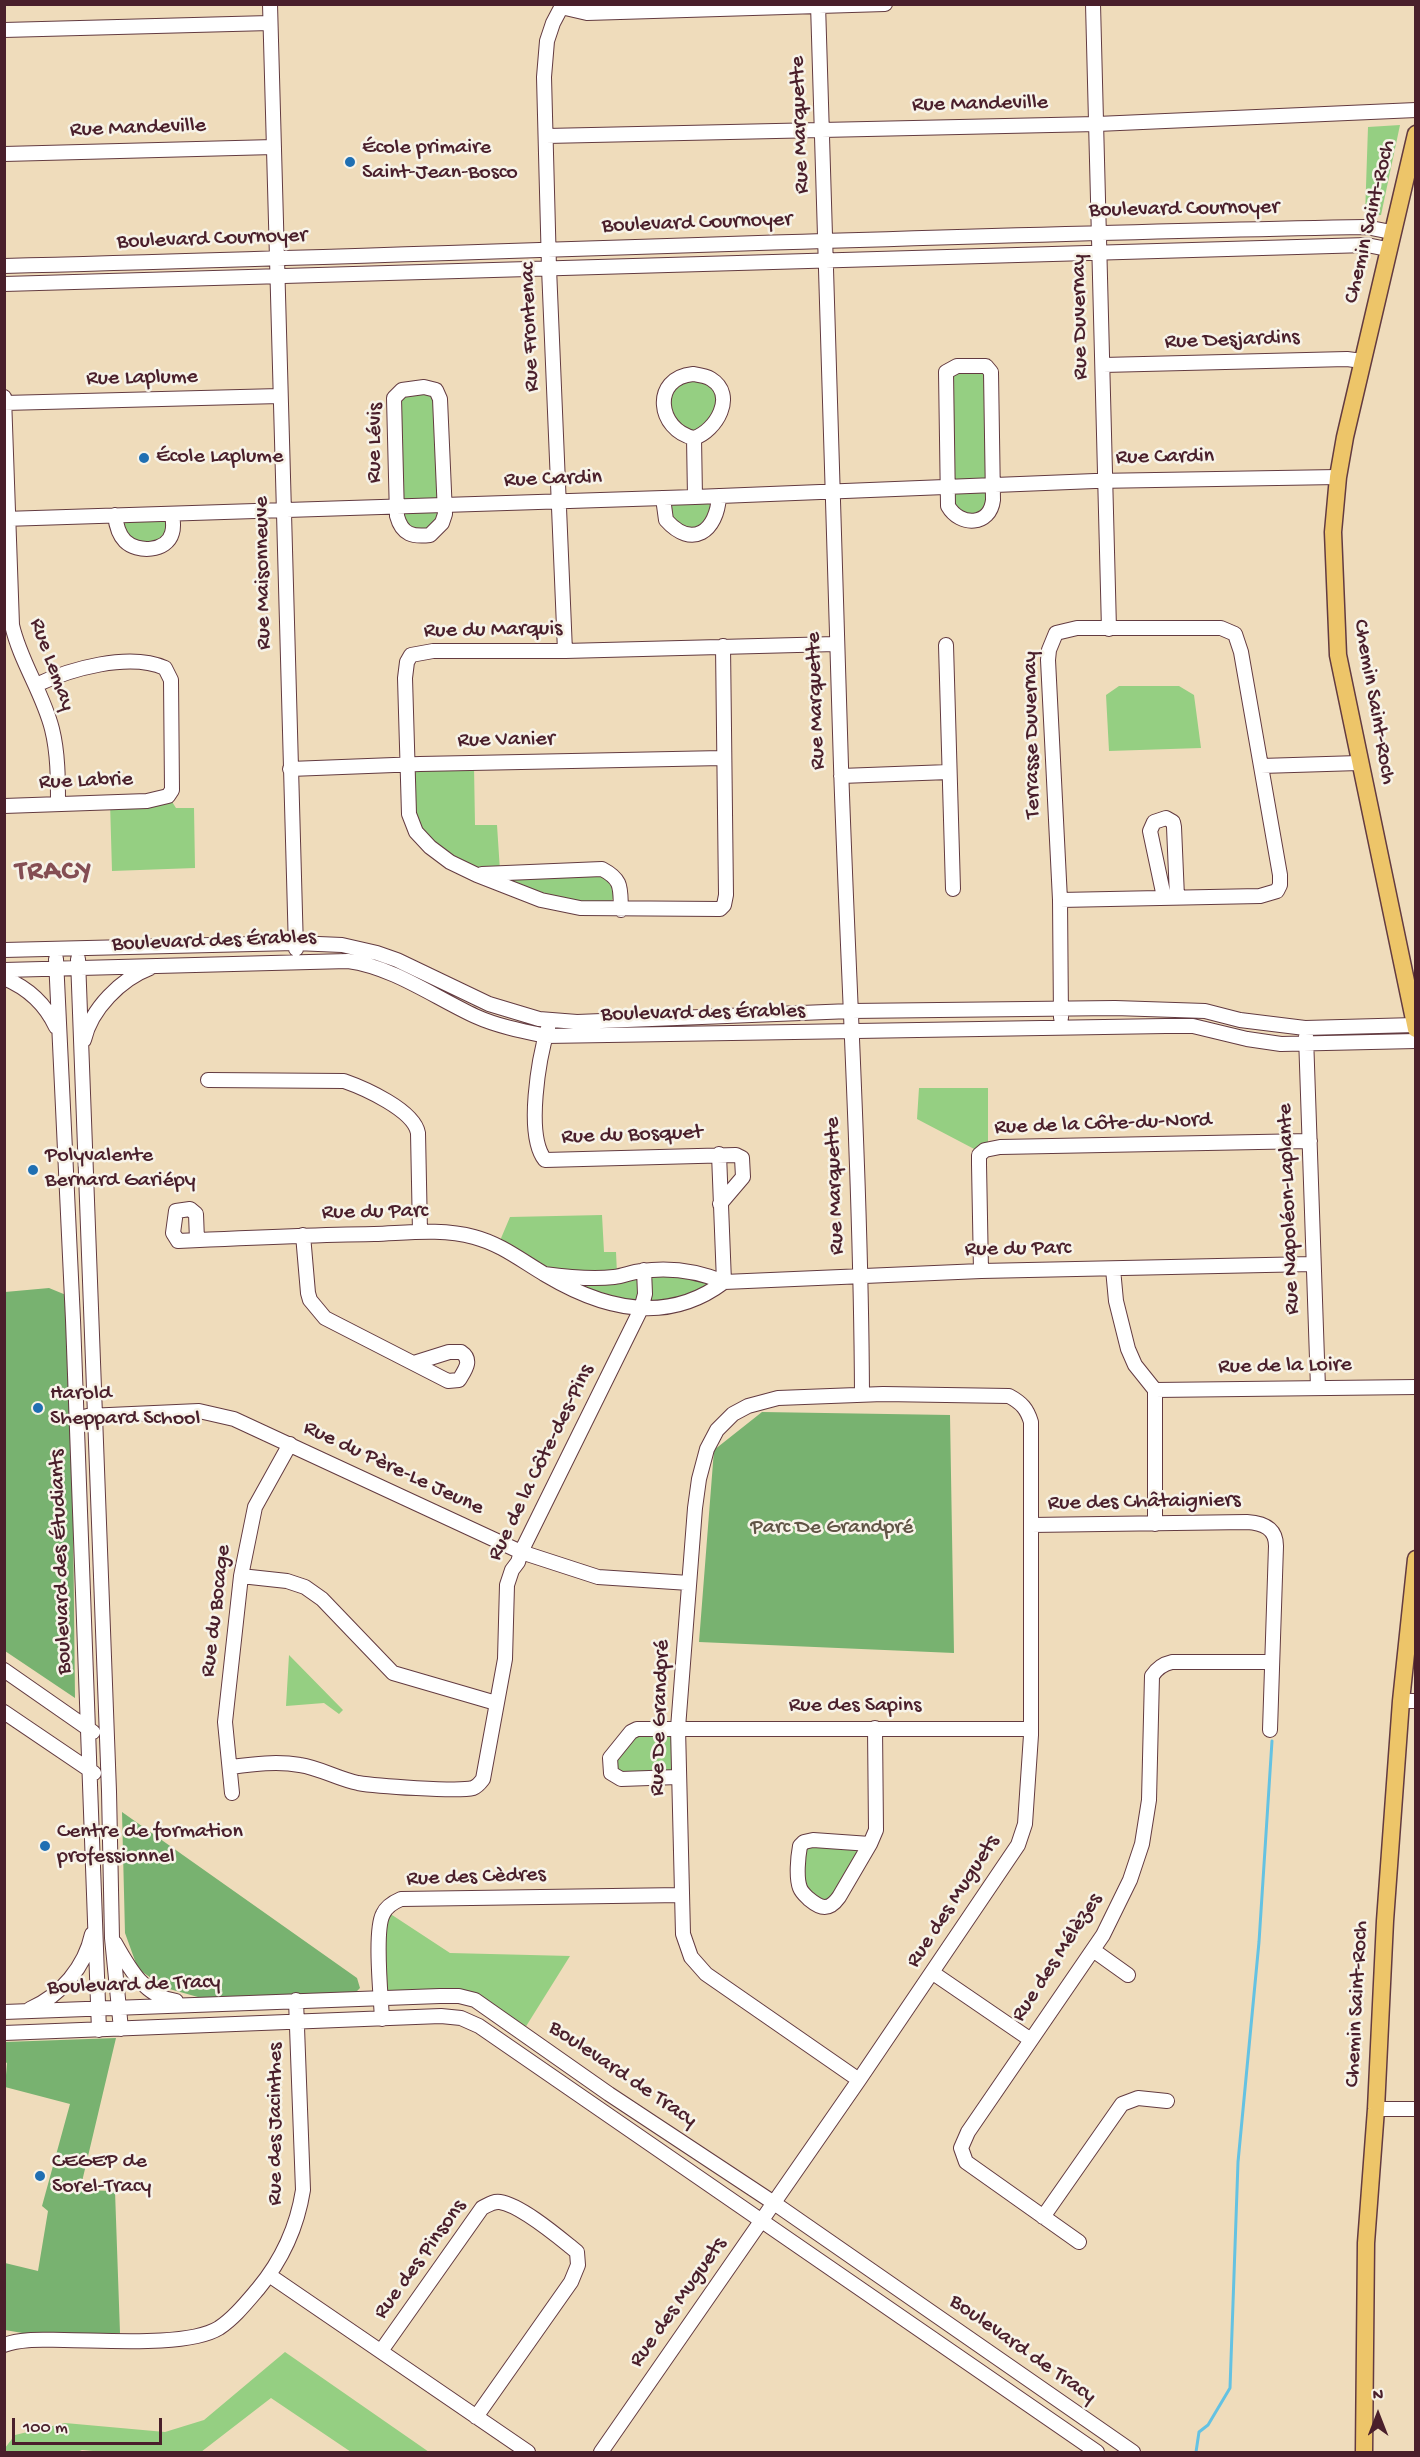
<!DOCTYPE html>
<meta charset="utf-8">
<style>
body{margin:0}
#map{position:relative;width:1420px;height:2457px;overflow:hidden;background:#efdcbb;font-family:"Gochi Hand",sans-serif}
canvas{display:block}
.frame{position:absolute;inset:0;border:6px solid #4a1f2b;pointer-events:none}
.north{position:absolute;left:1348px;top:2385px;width:60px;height:60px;-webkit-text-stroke:4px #f7f3e8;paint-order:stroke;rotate:0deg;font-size:16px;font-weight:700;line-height:24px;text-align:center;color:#4a1f2b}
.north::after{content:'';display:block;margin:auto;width:21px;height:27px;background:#4a1f2b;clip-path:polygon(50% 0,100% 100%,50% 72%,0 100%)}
.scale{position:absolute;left:12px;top:2418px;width:150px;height:27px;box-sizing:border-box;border:3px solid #4a1f2b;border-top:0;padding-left:8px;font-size:18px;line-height:21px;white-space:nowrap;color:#4a1f2b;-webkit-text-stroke:4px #f7f3e8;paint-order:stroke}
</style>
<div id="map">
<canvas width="1420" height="2457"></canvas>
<div class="frame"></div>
<div class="north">N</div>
<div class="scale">100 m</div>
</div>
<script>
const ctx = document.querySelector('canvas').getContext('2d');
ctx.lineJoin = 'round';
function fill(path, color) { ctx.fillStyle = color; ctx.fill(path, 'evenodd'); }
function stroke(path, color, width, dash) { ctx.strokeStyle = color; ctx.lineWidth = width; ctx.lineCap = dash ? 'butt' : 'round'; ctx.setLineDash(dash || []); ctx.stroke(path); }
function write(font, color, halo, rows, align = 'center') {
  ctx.font = font + ' "Gochi Hand",sans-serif'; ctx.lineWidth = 5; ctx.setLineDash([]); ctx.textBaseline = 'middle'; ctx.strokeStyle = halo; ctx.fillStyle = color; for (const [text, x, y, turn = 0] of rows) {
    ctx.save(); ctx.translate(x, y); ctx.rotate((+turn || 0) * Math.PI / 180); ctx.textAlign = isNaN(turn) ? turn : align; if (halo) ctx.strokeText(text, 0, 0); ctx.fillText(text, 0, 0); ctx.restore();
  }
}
const green = new Path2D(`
 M1400,125L1381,215L1365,216L1368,127Z
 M986,366L995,503L985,517L951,510L948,374Z
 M685,379L707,380L722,402L694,438L675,428L667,406L675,387Z
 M436,391L445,514L420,536L397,516L401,396Z
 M719,496L717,509L695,533L672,525L663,498Z
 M171,516L163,543L132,545L115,518Z
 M1119,686H1179L1194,695L1201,748L1109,751L1106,695Z
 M474,766L475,825H497L500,871L595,868L619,888L607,909L502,888L417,833L410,768Z
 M169,797L176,808H194L195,868L112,871L110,802Z
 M919,1088H988V1145L978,1151L917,1119Z
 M602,1215L604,1252H616L617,1274L544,1272L499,1243L510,1217Z
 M637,1275L690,1277L710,1282L707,1290L671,1303H617L555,1278Z
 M289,1655L343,1710L339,1714L324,1703L286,1706Z
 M678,1728L676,1775L621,1777L612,1759L635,1733Z
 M806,1842L868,1847L839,1889L822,1908L803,1888Z
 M389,1913L450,1953L570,1956L525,2028L481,1999L385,1994V1920Z
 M285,2352L429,2452H351L271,2398L201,2452H104L82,2450L77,2452H5V2448L15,2435L65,2423L165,2432L204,2420Z`);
const forest = new Path2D(`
 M49,1288L66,1295L73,1518L75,1698L5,1651V1292Z
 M762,1412L950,1415L954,1653L699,1642L714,1450Z
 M122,1812L357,1978L360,1988L355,1993L205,1999L166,1988L138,1969L125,1933Z
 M116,2038L80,2190L115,2191L120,2333L34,2335L5,2330V2263L38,2271L48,2211L42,2206L70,2104L5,2087L7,2063L5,2062V2042Z`);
const stream = new Path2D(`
 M1196,2452L1199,2432L1208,2425L1230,2388L1238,2162L1259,1942L1272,1741`);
const minor = new Path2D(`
 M270,4L296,949
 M563,4L553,23L547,41L544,77L549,268L565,651
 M818,4C827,258 832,512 841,766C848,976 861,1185 862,1395
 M1093,4L1109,629
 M561,7L587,13L885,4
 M4,30L270,23
 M546,136L1097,124L1416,110
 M4,154L274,147
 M4,266C458,255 912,235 1366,227L1391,232
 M4,284L1367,245L1387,249
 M1103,365L1347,359L1362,361
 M986,366L991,372L993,500C990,526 960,527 948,506L946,372L957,366Z
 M693,374C699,375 706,376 711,379C737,395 716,431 694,438C657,430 651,378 693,374Z
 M424,387L436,390L440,399L445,514L442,523L430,535C413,537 402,535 397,516L394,398L402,390Z
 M4,397L12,625C20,661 43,693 52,729C58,753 58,779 58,804
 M4,403L280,396
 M694,438L695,497
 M663,498L666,520C692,549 717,532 719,496
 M115,515C116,524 118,534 125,541C137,553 167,552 172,533C174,527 173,520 172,514
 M4,519L695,497L1095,481L1338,477
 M946,645L953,889
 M723,646L726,895L724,905L720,909L580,908L541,900L477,875L450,862L430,847L416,832L409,814L405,678L407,662L411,655L433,651H565L836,644
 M1261,766L1359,763
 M290,769L420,764L723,758
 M841,776L949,772
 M4,806L147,801L168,796L172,790L171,680L165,668C129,652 70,669 36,685
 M482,874L602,869C623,880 620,888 621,910
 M1164,897L1150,831L1154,822L1166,818L1173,822L1174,827L1177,897
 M1060,900L1260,896L1277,891L1280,885V875L1241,652L1235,634L1221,628H1077L1056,633L1049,650L1048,660L1060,900L1061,1018
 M4,950L295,943L342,945L377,953L397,960L489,1004L539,1019L577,1022L851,1011L1115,1008L1205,1011L1240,1020L1305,1028L1415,1025
 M56,959L73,1320L99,2030
 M78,959L109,1791L112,1938L121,2029
 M4,970L348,961C393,967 434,997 475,1016C497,1026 522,1031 546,1036L1166,1026H1193L1247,1039L1281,1044L1416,1041
 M4,978C28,988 45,1003 56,1027
 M548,1028C539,1057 525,1135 545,1160L736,1155L742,1158L743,1177L720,1204
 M1306,1036L1318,1388
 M84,1040C91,1009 121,979 150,968
 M208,1080L344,1081C364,1088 414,1110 418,1133L420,1232
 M719,1154L724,1282
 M303,1235L308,1293L310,1300L325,1318L448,1381L459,1380C465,1370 473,1360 461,1352H449L414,1363
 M197,1240L196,1214L190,1209L176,1211L173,1233L178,1241C243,1238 308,1235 374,1234C406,1233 442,1228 474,1237C501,1244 522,1261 546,1275C603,1309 667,1325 724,1282
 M1113,1269L1116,1301L1128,1349L1135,1365L1155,1390V1524
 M981,1271L979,1164V1155L985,1150L1000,1147L1310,1141
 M544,1274C566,1277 591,1280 614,1277C623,1276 632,1272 641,1271C669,1267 698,1271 724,1282L981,1271L1313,1264
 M1155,1390L1416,1387
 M87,1416L199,1411L234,1419L521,1552L598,1577L689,1583
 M1031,1525L1247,1522C1263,1523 1276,1528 1276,1546L1270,1730
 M241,1576L287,1581L305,1587L322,1599L393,1673L496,1703
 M4,1670L93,1732
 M1401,1701H1416
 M4,1712L94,1773
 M231,1767C254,1764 277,1761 300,1765C320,1768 338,1779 358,1783C375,1786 459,1792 473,1788C478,1786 480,1783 483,1779L505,1659L507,1585L512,1570L518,1562L521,1552L641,1309L645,1294L644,1270
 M678,1777L621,1779L611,1773L610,1758L631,1732L637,1729H1031
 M232,1793L225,1722L241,1576L255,1507L290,1444
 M813,1840L870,1844L839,1897C829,1911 821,1909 809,1899C806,1896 802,1893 800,1888C796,1878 798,1857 800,1846L804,1842Z
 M870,1844L876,1830L875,1728
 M115,1943C129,1968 145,1997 176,2001
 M1093,1950L1128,1975
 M933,1973L1031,2040
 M30,2009C61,1995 85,1967 92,1934
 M4,2012L440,1996H459L475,2000L609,2094L774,2203L1133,2452
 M382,2019C381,1997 374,1931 383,1914C386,1907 394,1902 401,1899L682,1895
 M4,2033L441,2016L461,2018L479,2026L1097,2452
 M1376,2109H1416
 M1043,2217L1122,2104L1138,2098L1167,2101
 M1079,2242L966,2162L961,2148L968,2132L1103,1935L1130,1880L1142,1844L1149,1800L1152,1676C1157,1668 1163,1664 1172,1662H1272
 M269,2275L528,2452
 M4,2345C23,2338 44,2340 64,2340C102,2340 188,2347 219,2328C234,2318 246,2303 258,2289C282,2260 297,2228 303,2190L296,2000
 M381,2351L482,2208C488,2205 493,2201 500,2202C520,2205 555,2234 571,2247L577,2252L578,2265L571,2282L476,2417
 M601,2452L859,2080L1018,1845L1025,1824L1031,1735V1422C1027,1409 1022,1403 1009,1396L883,1394L778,1398L748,1406L733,1414L717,1430L707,1449L699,1479L695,1508L678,1728L683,1934L691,1957L706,1974L859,2080`);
const major = new Path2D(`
 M1416,134L1345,437L1338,477L1333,532L1338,655L1416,1029
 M1364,2452L1366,2243L1376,2109L1385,1921L1401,1701L1416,1559`);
const markers = [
 [350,162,6,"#1f6fb2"],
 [144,458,6,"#1f6fb2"],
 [33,1170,6,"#1f6fb2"],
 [38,1408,6,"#1f6fb2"],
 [45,1846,6,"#1f6fb2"],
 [40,2176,6,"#1f6fb2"]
];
const streetNames = [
 ["Rue Mandeville",980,105,-1],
 ["Rue Marquette",801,125,-92],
 ["Rue Mandeville",138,129,-2],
 ["Boulevard Cournoyer",1184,210,-1],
 ["Chemin Saint-Roch",1371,222,-77],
 ["Boulevard Cournoyer",697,224,-2],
 ["Boulevard Cournoyer",212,240,-2],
 ["Rue Duvernay",1081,317,-91],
 ["Rue Frontenac",531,327,-92],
 ["Rue Desjardins",1232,341,-2],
 ["Rue Laplume",142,379,-1],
 ["Rue Lévis",376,443,-89],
 ["Rue Cardin",1165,458,-1],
 ["Rue Cardin",553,480,-2],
 ["Rue Maisonneuve",264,573,-91],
 ["Rue du Marquis",493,631,-1],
 ["Rue Lemay",51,665,70],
 ["Rue Marquette",817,701,-92],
 ["Chemin Saint-Roch",1373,702,80],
 ["Terrasse Duvernay",1033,735,-91],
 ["Rue Vanier",506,741,-1],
 ["Rue Labrie",86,782,-2],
 ["Boulevard des Érables",214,942,-2],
 ["Boulevard des Érables",703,1014,-1],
 ["Rue de la Côte-du-Nord",1103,1125,-2],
 ["Rue du Bosquet",632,1136,-2],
 ["Rue Marquette",836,1186,-92],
 ["Rue Napoléon-Laplante",1290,1209,-92],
 ["Rue du Parc",375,1213,-1],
 ["Rue du Parc",1018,1250,-1],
 ["Rue de la Loire",1285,1367,-1],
 ["Rue de la Côte-des-Pins",542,1463,-64],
 ["Rue du Père-Le Jeune",393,1469,25],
 ["Rue des Châtaigniers",1144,1503,-1],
 ["Boulevard des Étudiants",62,1562,-92],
 ["Rue du Bocage",217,1611,-83],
 ["Rue des Sapins",855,1707],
 ["Rue De Grandpré",661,1718,-88],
 ["Rue des Cèdres",476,1878,-2],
 ["Rue des Muguets",954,1902,-57],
 ["Rue des Mélèzes",1058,1958,-57],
 ["Boulevard de Tracy",134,1986,-2],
 ["Chemin Saint-Roch",1358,2004,-87],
 ["Boulevard de Tracy",622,2075,34],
 ["Rue des Jacinthes",277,2124,-90],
 ["Rue des Pinsons",421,2260,-54],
 ["Rue des Muguets",679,2303,-55],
 ["Boulevard de Tracy",1022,2350,35]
];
const poiNames = [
 ["École primaire",362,149],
 ["Saint-Jean-Bosco",362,174],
 ["École Laplume",156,458],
 ["Polyvalente",45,1157],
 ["Bernard Gariépy",45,1182],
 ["Harold",50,1395],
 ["Sheppard School",50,1420],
 ["Centre de formation",57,1833],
 ["professionnel",57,1858],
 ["CEGEP de",52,2163],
 ["Sorel-Tracy",52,2188]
];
const parkNames = [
 ["Parc De Grandpré",832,1529]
];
const districtNames = [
 ["TRACY",54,874]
];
fill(green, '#95cf82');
fill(forest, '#78b270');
stroke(stream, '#64c2e2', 3);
stroke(minor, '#633b41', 16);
stroke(major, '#633b41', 19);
stroke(minor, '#fff', 14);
stroke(major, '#edc569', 16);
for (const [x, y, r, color] of markers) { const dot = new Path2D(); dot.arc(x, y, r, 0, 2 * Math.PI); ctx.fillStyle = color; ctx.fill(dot); stroke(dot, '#f7f3e8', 2); }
write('22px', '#4a1f2b', '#f7f3e8', streetNames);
write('22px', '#4a1f2b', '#f7f3e8', poiNames, 'left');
write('22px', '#605445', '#f7f3e8', parkNames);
ctx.letterSpacing = '1.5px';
write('bold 28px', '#844e53', '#f7f3e8', districtNames);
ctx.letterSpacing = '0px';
</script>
